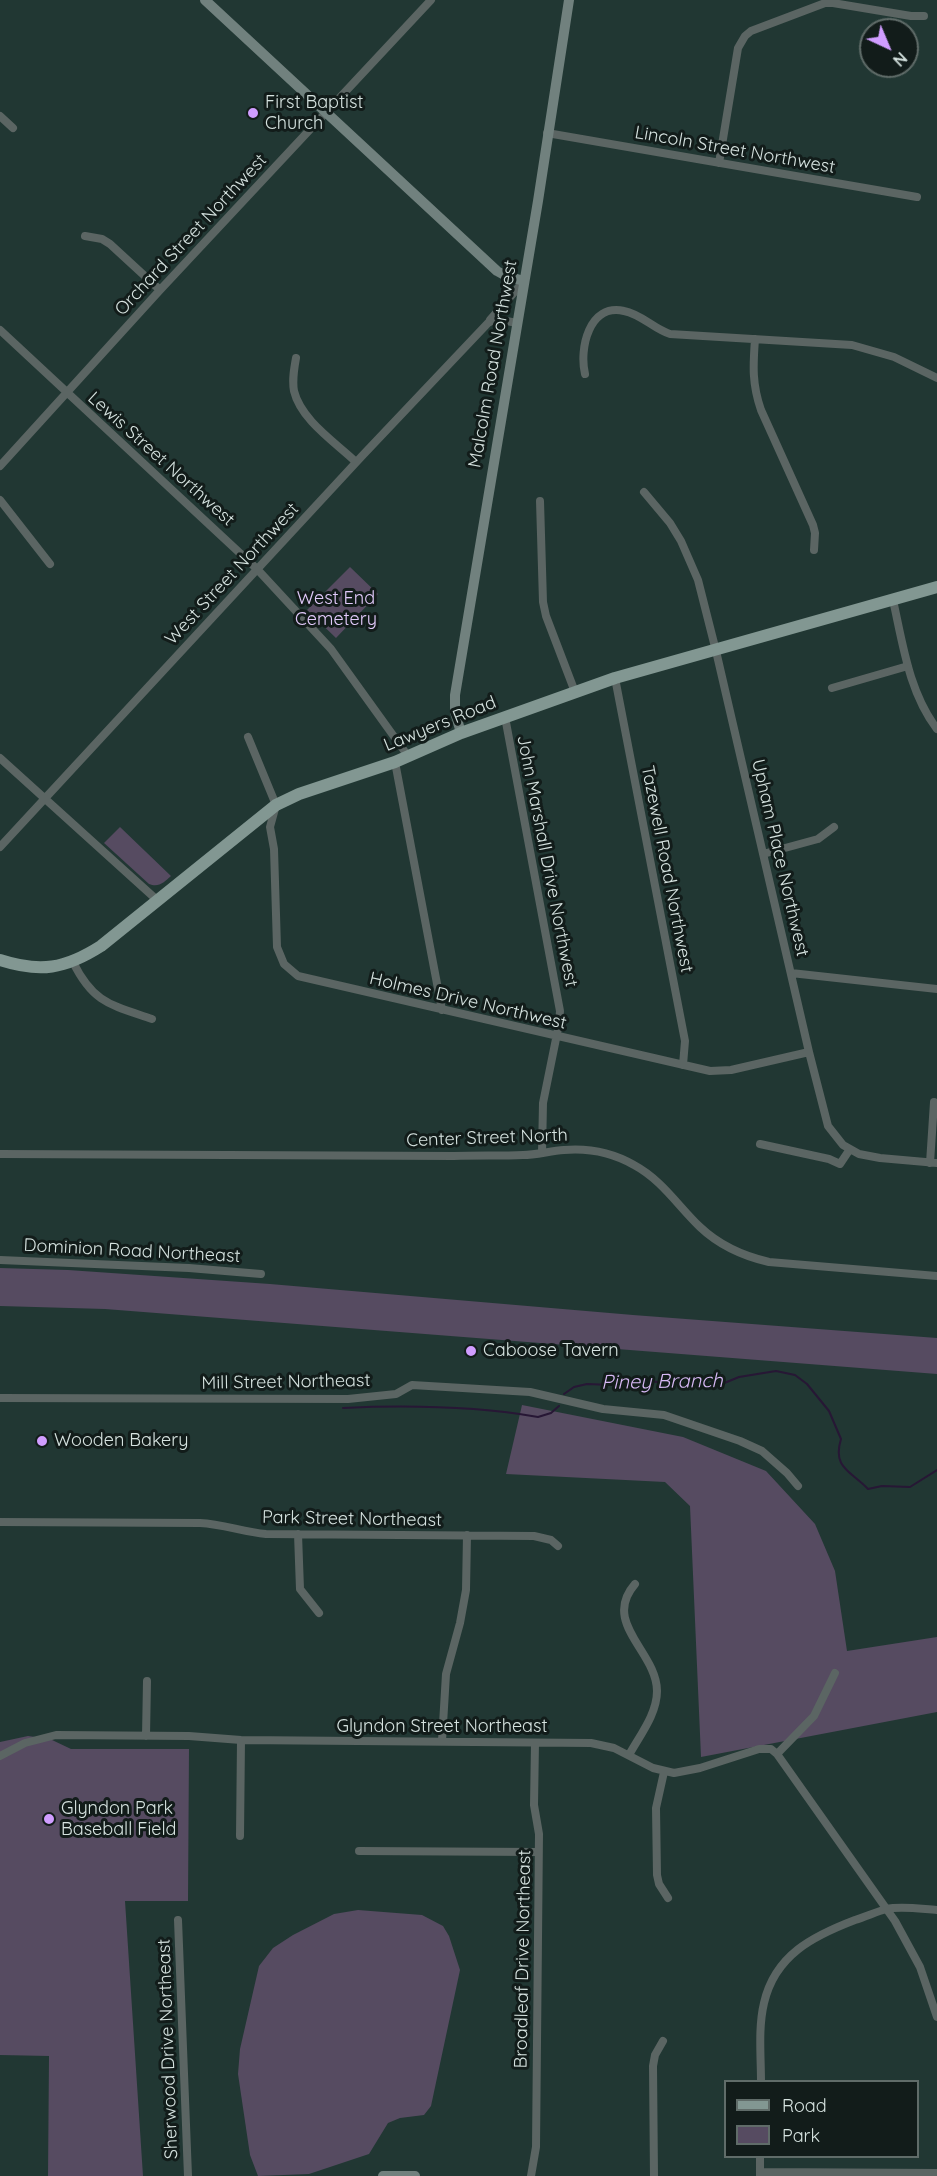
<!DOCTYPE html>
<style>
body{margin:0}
#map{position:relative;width:937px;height:2176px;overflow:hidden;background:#213733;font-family:Quicksand,sans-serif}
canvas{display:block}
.legend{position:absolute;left:724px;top:2080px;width:195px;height:78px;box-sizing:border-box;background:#121c1a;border:2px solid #606c69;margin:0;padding:8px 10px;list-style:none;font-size:18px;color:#d6e3e0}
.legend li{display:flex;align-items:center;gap:12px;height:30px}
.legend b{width:30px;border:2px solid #606c69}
.north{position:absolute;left:859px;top:18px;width:60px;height:60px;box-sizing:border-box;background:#121c1a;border:2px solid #606c69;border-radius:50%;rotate:136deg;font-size:16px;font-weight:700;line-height:24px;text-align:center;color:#d6e3e0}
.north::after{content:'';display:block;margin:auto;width:21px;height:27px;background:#d09dff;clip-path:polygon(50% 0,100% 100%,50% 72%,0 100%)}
</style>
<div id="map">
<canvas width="937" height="2176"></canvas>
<ul class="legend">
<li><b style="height:8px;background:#829792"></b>Road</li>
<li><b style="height:16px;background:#564b61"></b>Park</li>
</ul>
<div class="north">N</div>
</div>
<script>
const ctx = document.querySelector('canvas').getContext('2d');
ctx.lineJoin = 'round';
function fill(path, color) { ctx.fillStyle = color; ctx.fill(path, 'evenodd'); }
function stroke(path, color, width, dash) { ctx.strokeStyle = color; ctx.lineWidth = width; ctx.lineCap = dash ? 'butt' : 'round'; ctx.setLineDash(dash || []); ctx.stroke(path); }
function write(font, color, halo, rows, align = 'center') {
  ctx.font = font + ' Quicksand,sans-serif'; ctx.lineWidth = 6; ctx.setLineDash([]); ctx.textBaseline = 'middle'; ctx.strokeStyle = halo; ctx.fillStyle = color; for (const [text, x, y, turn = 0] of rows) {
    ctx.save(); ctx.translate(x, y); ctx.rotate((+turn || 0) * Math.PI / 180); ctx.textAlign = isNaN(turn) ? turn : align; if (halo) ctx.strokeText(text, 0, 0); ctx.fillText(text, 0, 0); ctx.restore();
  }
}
const green = new Path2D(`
 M350,567L378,594L336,638L307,610Z
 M120,827L171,876C164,882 159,888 149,884L104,843Z
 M0,1268L68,1270L270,1284L633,1315L937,1338V1374L105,1309L0,1306Z
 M522,1405L683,1437L766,1471L815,1524L835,1571L847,1651L937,1637V1712L701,1757L690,1506L665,1482L506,1474Z
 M28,1736L50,1739L71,1749H189L188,1901H125L143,2176H48L49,2056L0,2055V1742Z
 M358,1910L422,1915L443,1926L449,1936L460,1970L431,2106L424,2115L400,2118L388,2123L369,2154L309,2174L258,2176L250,2155L238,2074L240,2049L259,1966L273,1948L293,1935L334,1914Z`);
const stream = new Path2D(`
 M564,1394L574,1387L587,1384L612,1385L639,1380L686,1385L722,1384L739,1377L776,1371L795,1375L807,1384L829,1411L841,1439C832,1468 851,1471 868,1489L882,1486L910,1487L937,1470
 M343,1408C408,1405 474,1406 538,1417L551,1413L559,1406`);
const street = new Path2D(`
 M0,116L13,128
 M547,133L917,197
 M719,163L738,48L745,36L751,31L825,3H833L911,16H924
 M85,236L102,239L110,244L160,290
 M490,320L524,281
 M0,330L257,569L331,649L408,756
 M755,339C753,366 752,384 761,410L813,525L815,533L814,550
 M296,358C294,369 292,380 294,391C301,420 335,442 356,462
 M585,374C579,349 589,303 624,311C641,314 654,329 670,334L852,345L894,357L937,378
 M0,466L160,290L431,0
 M644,492L670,523L681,541L698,580L716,651L809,1052L828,1126L843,1145L859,1154L880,1158L937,1163
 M0,500L50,564
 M540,501L543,602L546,616L575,692
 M893,600C903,645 909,692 937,729
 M615,678L685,1041L683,1065
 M832,688L908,666
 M505,717L560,1011L559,1024L543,1103L542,1153
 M248,737L276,805L270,827L274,849L277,947L284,964L298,976L710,1071L731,1070L809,1052
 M0,758L157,900
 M395,762L442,1010
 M0,847L362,456L488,323L496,319L517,323
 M763,854L818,839L834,827
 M73,962C93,1003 111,1005 152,1019
 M791,973L937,989
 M760,1144L829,1159L840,1164L850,1149
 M0,1154L454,1156C477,1155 500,1156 523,1155C536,1155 550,1151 564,1150C588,1148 613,1153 634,1165C662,1180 678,1206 700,1227C720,1246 743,1256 769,1262L937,1276
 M930,1163L934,1102
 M0,1260L189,1268L261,1274
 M0,1398L348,1399L396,1394L412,1385L530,1392L603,1409L664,1415L740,1441L762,1451L787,1473L798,1486
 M0,1522L200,1523C223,1524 243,1532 266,1534L534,1536L551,1540L558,1546
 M298,1534L300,1589L319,1613
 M146,1736L147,1681
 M442,1741L446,1674L460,1623L466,1590L467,1535
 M777,1754L895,1921L920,1967L937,2017
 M629,1755C640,1735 657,1714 657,1691C657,1652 601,1623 635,1584
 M0,1756L25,1743L56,1735L189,1736L241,1740L591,1743L614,1748L653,1768L674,1773L700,1768L759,1749H771L777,1754L814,1716L835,1673
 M664,1772L656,1808L657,1875L659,1884L668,1898
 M240,1836L241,1740
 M359,1851L538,1852
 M178,1920L188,2176
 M761,2082C761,2056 758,2028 764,2003C775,1955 813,1936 855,1920C865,1917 876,1912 886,1909C902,1906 921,1909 937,1910
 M760,2172L937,2173
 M531,2176L536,2147L539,1834L534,1805L535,1743
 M654,2176L653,2066L655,2055L663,2041
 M760,2176V2156`);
const secondary = new Path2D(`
 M205,0L497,271L506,276L524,281
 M461,733L455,712V695L538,201L569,0
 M383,2176H415`);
const primary = new Path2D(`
 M0,960C40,973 65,969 101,946L276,805L299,794L395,762L461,733L615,678L937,587`);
const markers = [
 [253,113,6,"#d09dff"],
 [471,1351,6,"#d09dff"],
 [42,1441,6,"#d09dff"],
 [49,1819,6,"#d09dff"]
];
const poiNames = [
 ["First Baptist",265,103],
 ["Church",265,124],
 ["Caboose Tavern",483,1351],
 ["Wooden Bakery",54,1441],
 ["Glyndon Park",61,1809],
 ["Baseball Field",61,1830]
];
const streetNames = [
 ["Lincoln Street Northwest",735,150,10],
 ["Orchard Street Northwest",191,235,-47],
 ["Malcolm Road Northwest",493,364,-80],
 ["Lewis Street Northwest",161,459,42],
 ["West Street Northwest",232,574,-47],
 ["Lawyers Road",440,724,-22],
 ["Upham Place Northwest",780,858,77],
 ["John Marshall Drive Northwest",547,861,79],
 ["Tazewell Road Northwest",667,869,79],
 ["Holmes Drive Northwest",468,1001,13],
 ["Center Street North",487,1138,-2],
 ["Dominion Road Northeast",132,1251,3],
 ["Mill Street Northeast",286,1382,-1],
 ["Park Street Northeast",352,1519,1],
 ["Glyndon Street Northeast",442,1727],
 ["Broadleaf Drive Northeast",523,1959,-89],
 ["Sherwood Drive Northeast",168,2049,-92]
];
const parkNames = [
 ["West End",336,599],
 ["Cemetery",336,620]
];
const waterNames = [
 ["Piney Branch",662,1382,-1]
];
fill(green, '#564b61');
stroke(stream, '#271735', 2);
stroke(street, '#5b6563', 8);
stroke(secondary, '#71817e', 10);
stroke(primary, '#829792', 12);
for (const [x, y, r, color] of markers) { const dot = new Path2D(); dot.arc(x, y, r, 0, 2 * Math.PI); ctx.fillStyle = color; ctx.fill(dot); stroke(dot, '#121c1a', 2); }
write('18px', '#d6e3e0', '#121c1a', poiNames, 'left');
write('18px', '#d6e3e0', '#121c1a', streetNames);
write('18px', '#e2cafb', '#121c1a', parkNames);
write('italic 20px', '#d7b9f5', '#121c1a', waterNames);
</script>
